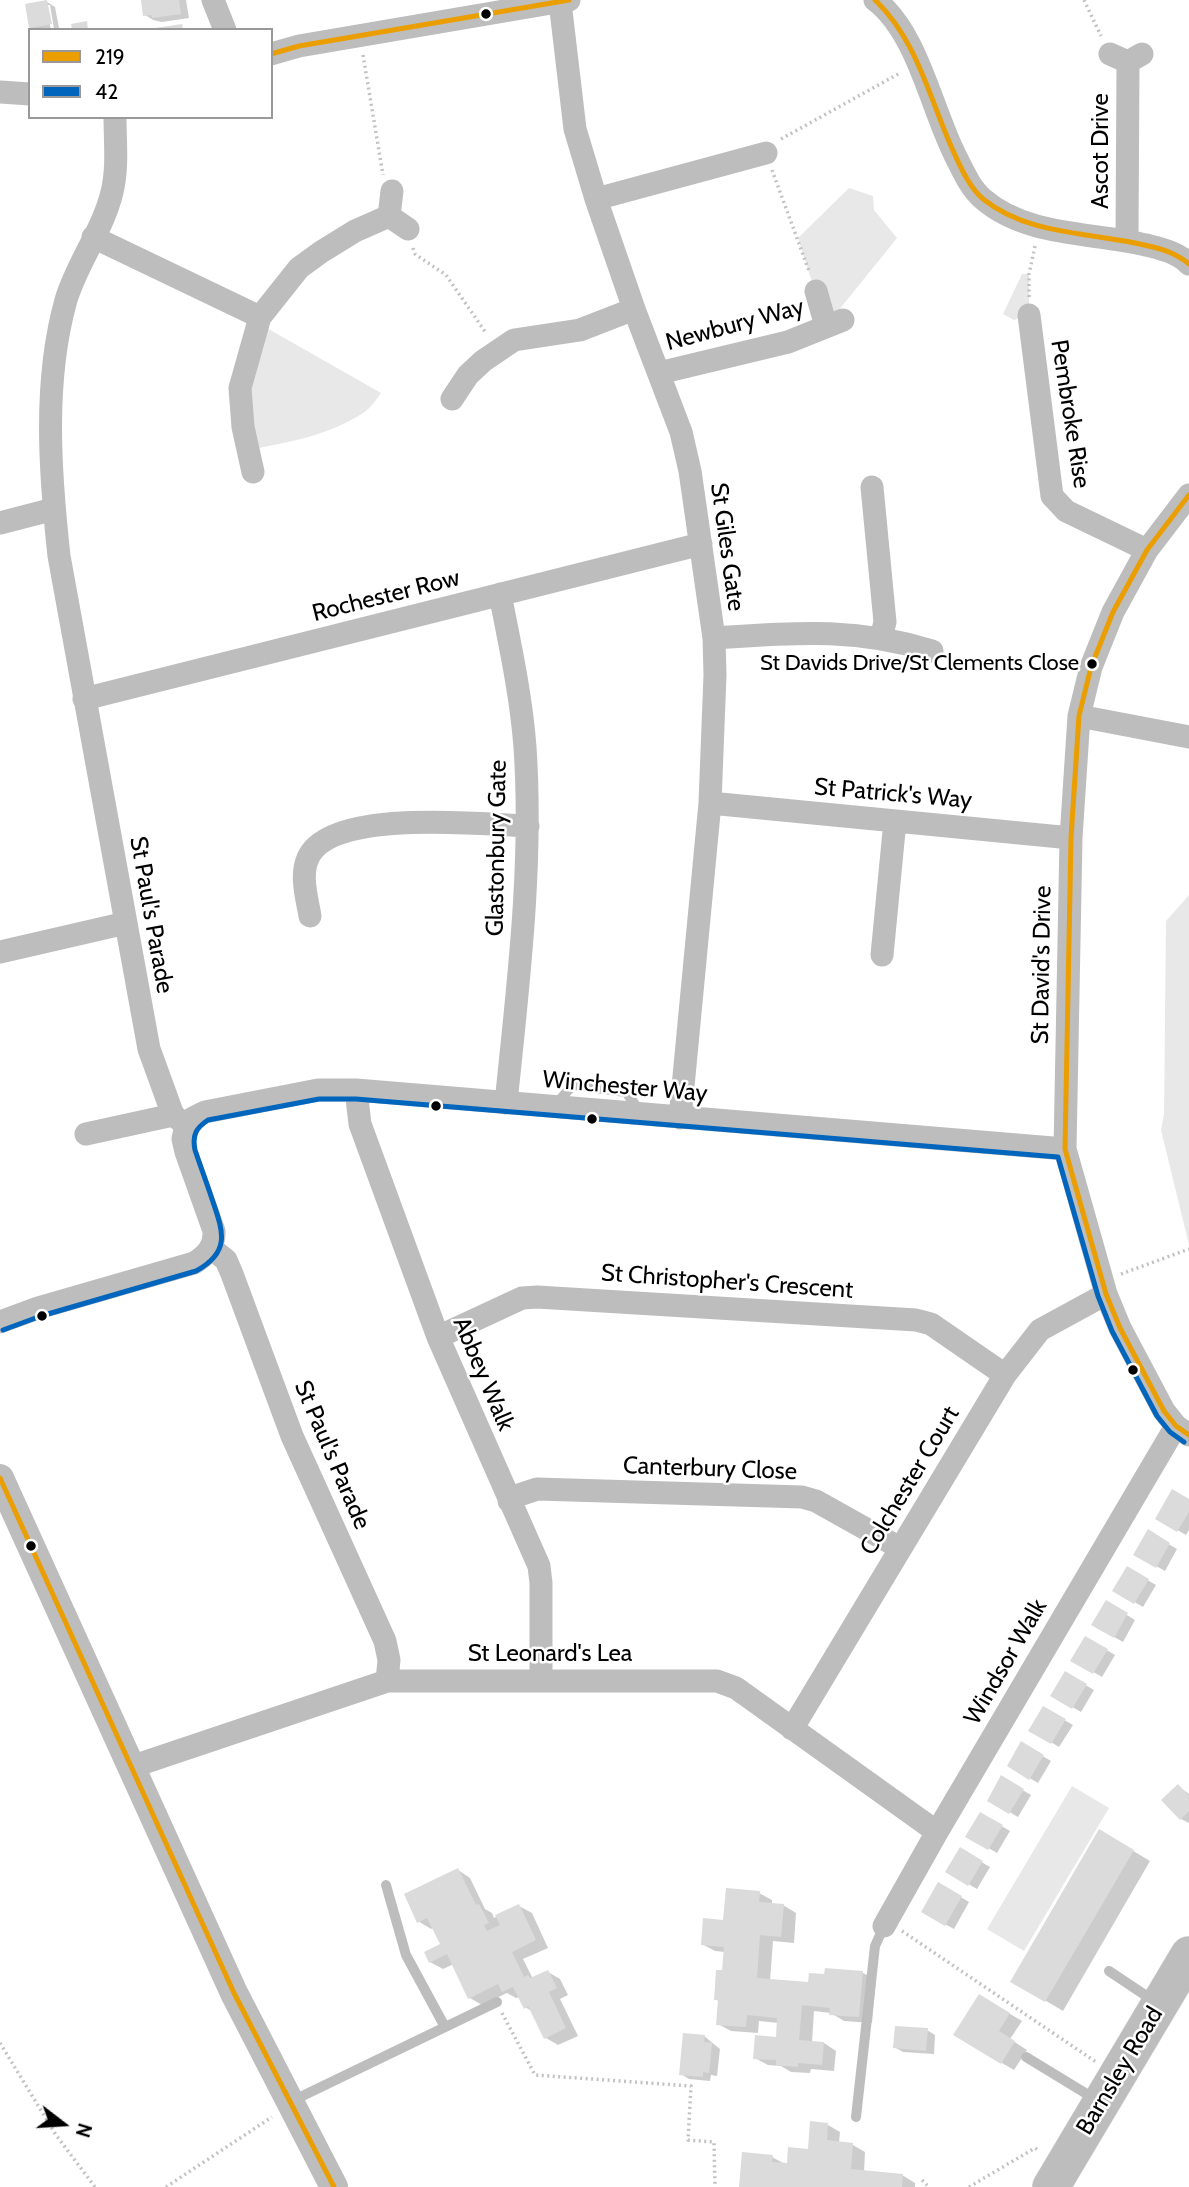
<!DOCTYPE html>
<style>
body{margin:0}
#map{position:relative;width:1189px;height:2187px;overflow:hidden;background:#fff;font-family:Cabin,sans-serif}
canvas{display:block}
.legend{position:absolute;left:28px;top:28px;width:245px;height:91px;box-sizing:border-box;background:#fff;border:2px solid #999;margin:0;padding:9px 12px;list-style:none;font-size:21px;color:#000}
.legend li{display:flex;align-items:center;gap:14px;height:35px}
.legend b{width:35px;border:2px solid #999}
.north{position:absolute;left:28px;top:2089px;width:70px;height:70px;-webkit-text-stroke:5px #fff;paint-order:stroke;rotate:107deg;font-size:19px;font-weight:700;line-height:28px;text-align:center;color:#000}
.north::after{content:'';display:block;margin:auto;width:24px;height:32px;background:#000;clip-path:polygon(50% 0,100% 100%,50% 72%,0 100%)}
</style>
<div id="map">
<canvas width="1189" height="2187"></canvas>
<ul class="legend">
<li><b style="height:9px;background:#eb9e00"></b>219</li>
<li><b style="height:9px;background:#0065bd"></b>42</li>
</ul>
<div class="north">N</div>
</div>
<script>
const ctx = document.querySelector('canvas').getContext('2d');
ctx.lineJoin = 'round';
function fill(path, color) { ctx.fillStyle = color; ctx.fill(path, 'evenodd'); }
function stroke(path, color, width, dash) { ctx.strokeStyle = color; ctx.lineWidth = width; ctx.lineCap = dash ? 'butt' : 'round'; ctx.setLineDash(dash || []); ctx.stroke(path); }
function write(font, color, halo, rows, align = 'center') {
  ctx.font = font + ' Cabin,sans-serif'; ctx.lineWidth = 5; ctx.setLineDash([]); ctx.textBaseline = 'middle'; ctx.strokeStyle = halo; ctx.fillStyle = color; for (const [text, x, y, turn = 0] of rows) {
    ctx.save(); ctx.translate(x, y); ctx.rotate((+turn || 0) * Math.PI / 180); ctx.textAlign = isNaN(turn) ? turn : align; if (halo) ctx.strokeText(text, 0, 0); ctx.fillText(text, 0, 0); ctx.restore();
  }
}
const green = new Path2D(`
 M849,188L873,196L874,210L897,238L826,326L798,238Z
 M1022,274H1029V315L1014,320L1003,314Z
 M258,323L381,393C376,400 371,408 363,413C330,435 286,443 248,450L243,427Z
 M1189,895V1245L1161,1130L1164,1114L1166,921Z
 M1072,1786L1109,1808L1024,1951L987,1929Z`);
const shadow = new Path2D(`
 M143,0H186L189,18L162,22L153,20L145,15Z
 M47,2L55,7L59,28L54,29L50,5H46L51,30H35L30,27Z
 M1189,1501V1530L1186,1535L1157,1518Z
 M1148,1532L1177,1549L1165,1571L1135,1554Z
 M1127,1568L1156,1585L1143,1607L1114,1590Z
 M1107,1603L1135,1620L1123,1642L1093,1625Z
 M1086,1638L1115,1655L1102,1677L1073,1660Z
 M1065,1673L1094,1690L1081,1712L1052,1695Z
 M1044,1708L1073,1725L1059,1747L1031,1730Z
 M1022,1744L1051,1761L1038,1783L1009,1766Z
 M1002,1778L1031,1795L1018,1817L989,1800Z
 M1178,1786L1189,1794V1823L1181,1819Z
 M981,1814L1010,1831L997,1853L968,1836Z
 M1100,1831L1150,1861L1063,2011L1013,1981Z
 M961,1850L990,1867L977,1889L948,1872Z
 M458,1870L470,1878L485,1909L492,1913L494,1918L519,1906L532,1913L548,1948L523,1959L533,1979L548,1972L560,1979L568,1995L560,1999L578,2036L558,2045L546,2038L533,2012L525,2007L520,1997L516,1998L507,1993L482,2005L470,1998L454,1964L443,1969L430,1962L443,1945L434,1927L431,1929L418,1921Z
 M939,1884L969,1902L954,1929L923,1912Z
 M759,1893L772,1900V1904L783,1905L796,1913L794,1943L773,1941L770,1981L809,1984L826,1976V1970L863,1973L876,1980L872,2023L844,2021L831,2013L814,2011L812,2042L824,2043L836,2051L834,2071L811,2069L810,2073L791,2072L781,2066L768,2065L755,2058L778,2039L779,2023L759,2021L758,2033L731,2031L718,2024L720,2002L715,1999L723,1972L725,1952L715,1951L702,1944Z
 M980,1996L1022,2021L1010,2039L1027,2050L1014,2070L1002,2063Z
 M927,2030L935,2035L934,2054L903,2052L894,2047Z
 M704,2036L720,2049L717,2076L711,2075L710,2081L689,2079L681,2074Z
 M828,2125L840,2132L839,2143L853,2145L865,2152L864,2172L902,2175L915,2183V2187H741L772,2157L785,2164L810,2151Z`);
const building = new Path2D(`
 M47,0L52,24L29,28L25,4Z
 M141,0H179L181,14L152,18V15L143,16Z
 M87,21L88,30H72L71,24Z
 M182,24L183,30H155V28Z
 M1172,1489L1189,1499V1512L1177,1532L1155,1519Z
 M1148,1529L1170,1543L1156,1568L1133,1555Z
 M1127,1566L1149,1579L1134,1604L1112,1591Z
 M1106,1600L1128,1613L1114,1638L1091,1625Z
 M1085,1636L1108,1649L1093,1674L1070,1661Z
 M1065,1671L1087,1684L1072,1709L1050,1696Z
 M1043,1706L1066,1719L1051,1744L1028,1731Z
 M1021,1741L1044,1755L1029,1780L1007,1766Z
 M1001,1775L1024,1789L1009,1814L987,1801Z
 M1178,1784L1189,1796V1811L1180,1820L1161,1800Z
 M980,1812L1003,1825L988,1850L965,1837Z
 M1099,1829L1134,1850L1045,2002L1010,1982Z
 M960,1847L983,1861L968,1886L945,1872Z
 M458,1868L476,1905L479,1904L489,1923L484,1925L487,1931L500,1925L495,1915L519,1904L536,1940L512,1952L524,1977L528,1975L530,1978L548,1970L557,1988L549,1992L566,2028L544,2039L528,2006L524,2009L513,1987L502,1992L498,1984L468,1999L447,1954L429,1963L424,1952L440,1944L427,1918L417,1923L404,1894Z
 M938,1882L962,1896L945,1926L921,1912Z
 M726,1888L760,1891L759,1902L784,1904L781,1937L760,1935L757,1978L808,1982L809,1973L824,1974L825,1968L863,1971L859,2017L829,2015L830,2008L802,2005L799,2040L824,2042L822,2065L798,2063V2067L776,2065V2060L753,2059L755,2035L776,2037L777,2018L747,2015L746,2027L716,2025L718,2000H714L716,1970H722L724,1947L701,1945L703,1918L723,1920Z
 M979,1994L1010,2013L999,2031L1015,2041L1001,2064L953,2035Z
 M895,2026L928,2028L926,2051L893,2048Z
 M683,2033L705,2035L704,2042L712,2043L709,2073L703,2072V2077L679,2075Z
 M810,2121L828,2123L827,2140L853,2143L851,2169L903,2174L902,2187H739L742,2152L773,2155L772,2162L787,2163L788,2147L808,2149Z`);
const path = new Path2D(`
 M1084,0L1101,36
 M363,55L383,175
 M781,139L900,73
 M772,170L809,271
 M413,248L415,254L446,275L486,333
 M1029,297V274L1035,246
 M1121,1274L1189,1249
 M902,1931L1096,2062
 M502,2013L535,2075L691,2086L688,2140L714,2142L715,2187
 M0,2043L56,2135L95,2187
 M922,2180L929,2187
 M166,2187L272,2117
 M969,2187L1035,2148L1040,2151`);
const service = new Path2D(`
 M555,1105L573,1085L626,1092L641,1113
 M386,1885L406,1955L445,2027
 M1109,1971L1154,2001
 M1026,2057L1095,2099
 M292,2101L497,2002
 M856,2117L875,1946L884,1926`);
const minor = new Path2D(`
 M213,0L225,30
 M875,0C918,32 932,112 957,159C964,173 971,189 983,199C1027,237 1092,232 1146,245C1162,249 1177,252 1189,264
 M560,2L575,129L596,199L634,309L681,432L690,471L714,638L715,675L710,803L680,1118
 M271,54L299,46L569,0
 M1110,54L1128,62L1142,54
 M0,92L30,94
 M115,117C115,141 118,168 112,192C103,230 77,263 66,300C43,382 50,473 59,556L149,1049L173,1115L186,1125
 M392,191L389,216L408,229
 M596,199L766,153
 M93,237L260,317
 M1127,240L1128,62
 M816,291L826,326
 M1029,315L1052,496L1066,511L1147,550
 M659,373L788,342L843,320
 M452,399L468,375L483,361L514,340L580,330L634,309
 M253,472L243,427L240,388L260,317L299,268L321,252L355,231L389,216
 M872,487L885,622L881,638
 M1189,495L1147,550L1113,612L1091,667L1079,716L1071,838L1065,1149L1106,1294L1120,1328L1164,1411L1176,1426L1189,1435
 M0,523L54,509
 M500,594C510,645 521,695 525,747C533,866 518,985 506,1103
 M714,638C793,633 854,627 932,651
 M84,699L701,544
 M1079,716L1189,737
 M710,803L1071,838
 M310,916C307,898 300,876 308,858C330,808 481,824 528,826
 M0,952L126,923
 M882,955L895,821
 M356,1090L360,1124L438,1337L539,1566L541,1583V1680
 M186,1125L193,1118L205,1112L318,1090H356L1065,1149
 M86,1134L173,1115
 M211,1248L226,1260L232,1274L292,1436L385,1641L389,1660L387,1681
 M0,1322L38,1308L194,1263C207,1255 215,1246 214,1231L186,1152L183,1139L186,1125
 M438,1337L522,1298L537,1297L916,1320L931,1324L1005,1375
 M509,1501L519,1495L537,1489L802,1497L816,1501L900,1548
 M792,1729L1005,1375L1040,1330L1106,1294
 M131,1767L387,1681H717L736,1688L937,1832
 M884,1926L937,1832L1176,1426`);
const tertiary = new Path2D(`
 M0,1478L234,1993L334,2187`);
const trunk = new Path2D(`
 M1051,2187L1189,1955`);
const bus1 = new Path2D(`
 M875,0C919,42 930,102 955,155C962,170 970,188 983,199C1027,234 1083,232 1135,243C1155,247 1174,251 1189,264
 M271,54L299,46L569,0
 M1189,495L1147,550L1113,612L1091,667L1079,716L1071,838L1065,1149L1106,1294L1120,1328L1164,1411L1176,1426L1189,1435
 M0,1478L234,1993L334,2187`);
const bus2 = new Path2D(`
 M3,1330L41,1316L196,1271C233,1251 222,1229 211,1196C206,1181 200,1165 195,1150C192,1135 196,1128 208,1120L319,1099H356L1058,1157L1098,1296L1112,1331L1157,1416L1170,1432L1184,1442`);
const markers = [
 [486,14,6,"#000"],
 [1092,664,6,"#000"],
 [436,1106,6,"#000"],
 [592,1119,6,"#000"],
 [42,1316,6,"#000"],
 [1133,1370,6,"#000"],
 [31,1546,6,"#000"]
];
const busNames = [
 ["St Davids Drive/St Clements Close",1079,664]
];
const streetNames = [
 ["Ascot Drive",1101,151,-90],
 ["Newbury Way",735,325,-15],
 ["Pembroke Rise",1070,414,81],
 ["St Giles Gate",727,547,82],
 ["Rochester Row",386,596,-14],
 ["St Patrick's Way",893,794,5],
 ["Glastonbury Gate",497,848,-89],
 ["St Paul's Parade",151,915,80],
 ["St David's Drive",1042,965,-89],
 ["Winchester Way",625,1087,5],
 ["St Christopher's Crescent",727,1282,4],
 ["Abbey Walk",483,1374,67],
 ["St Paul's Parade",332,1455,67],
 ["Canterbury Close",710,1469,2],
 ["Colchester Court",910,1481,-59],
 ["St Leonard's Lea",550,1654],
 ["Windsor Walk",1006,1662,-60],
 ["Barnsley Road",1120,2071,-59]
];
fill(green, '#e8e8e8');
fill(shadow, '#0003');
fill(building, '#dbdbdb');
stroke(trunk, '#dbdbdb', 38);
stroke(path, '#c2c2c2', 3.5, [2, 3.5]);
stroke(service, '#bdbdbd', 10);
stroke(minor, '#bdbdbd', 23);
stroke(tertiary, '#bdbdbd', 28);
stroke(trunk, '#bdbdbd', 37);
stroke(bus1, '#eb9e00', 5);
stroke(bus2, '#0065bd', 5);
for (const [x, y, r, color] of markers) { const dot = new Path2D(); dot.arc(x, y, r, 0, 2 * Math.PI); ctx.fillStyle = color; ctx.fill(dot); stroke(dot, '#fff', 2.5); }
write('22px', '#000', '#fff', busNames, 'right');
write('24px', '#000', '#fff', streetNames);
</script>
